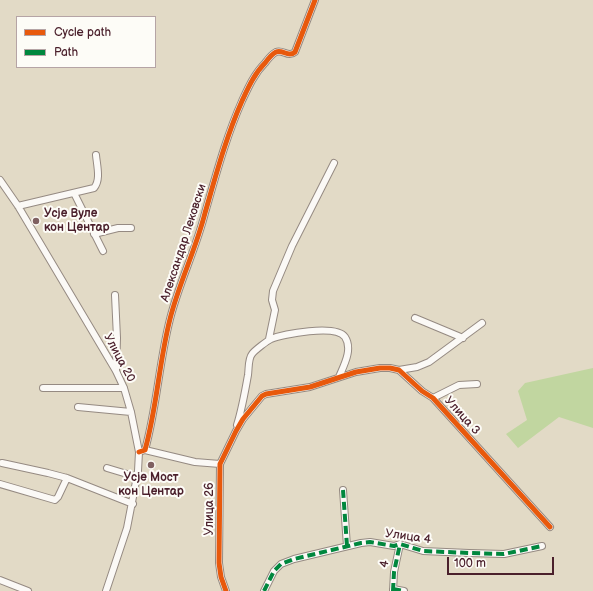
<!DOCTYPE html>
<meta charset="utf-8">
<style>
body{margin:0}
#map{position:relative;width:593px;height:591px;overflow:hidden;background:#e2dac6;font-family:"Balsamiq Sans",sans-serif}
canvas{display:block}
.legend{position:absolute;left:16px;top:16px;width:140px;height:52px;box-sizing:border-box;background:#fdfcf7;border:1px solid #b5a4a5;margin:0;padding:5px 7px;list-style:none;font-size:12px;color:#4a1f2b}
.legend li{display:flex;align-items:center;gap:8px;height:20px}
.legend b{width:20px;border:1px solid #b5a4a5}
.scale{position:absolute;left:447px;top:557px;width:107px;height:18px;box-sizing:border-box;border:2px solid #4a1f2b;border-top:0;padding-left:5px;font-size:12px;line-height:14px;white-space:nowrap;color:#4a1f2b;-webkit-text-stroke:3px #fdfcf7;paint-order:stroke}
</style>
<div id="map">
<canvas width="593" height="591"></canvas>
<ul class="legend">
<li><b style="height:5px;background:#e8590c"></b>Cycle path</li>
<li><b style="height:5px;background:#00873e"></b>Path</li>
</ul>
<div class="scale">100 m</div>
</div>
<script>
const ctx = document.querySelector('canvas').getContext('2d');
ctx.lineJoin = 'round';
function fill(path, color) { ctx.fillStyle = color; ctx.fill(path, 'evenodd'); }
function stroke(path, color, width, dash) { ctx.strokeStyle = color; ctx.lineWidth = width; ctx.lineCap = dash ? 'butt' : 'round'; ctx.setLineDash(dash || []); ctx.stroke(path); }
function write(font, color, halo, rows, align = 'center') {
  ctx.font = font + ' "Balsamiq Sans",sans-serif'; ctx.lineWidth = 4; ctx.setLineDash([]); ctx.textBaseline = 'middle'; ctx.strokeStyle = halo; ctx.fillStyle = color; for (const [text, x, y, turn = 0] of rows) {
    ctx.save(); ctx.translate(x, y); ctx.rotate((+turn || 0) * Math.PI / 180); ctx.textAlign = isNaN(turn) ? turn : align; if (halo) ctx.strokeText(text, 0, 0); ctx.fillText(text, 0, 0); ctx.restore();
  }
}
const green = new Path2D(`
 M593,368V428L559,417L518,448L506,434L527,420L518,391L525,383Z`);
const street = new Path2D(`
 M0,180L18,206L116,371L124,388L131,412L139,452L138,471L127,528L106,591
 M74,193L103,251
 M18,206L94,188C101,180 97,166 96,155
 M94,234L118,228H131
 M115,295L117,338L116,371
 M415,318L463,338
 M269,339L275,310L272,300L273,291L292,246L334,163
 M399,370L417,367L429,362L482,323
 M43,388H124
 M433,398L459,385L477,384
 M78,407L131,412
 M237,425C242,409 245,392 248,375C249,368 248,359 252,354C255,350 267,341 271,339C283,334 336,324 345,337C353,349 344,365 339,377
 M145,450L195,462L220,464
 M139,452L145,450C157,407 159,362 170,319C179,283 196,249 205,213C216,175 226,137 242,101C248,88 254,74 265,63C268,59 272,54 276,52C283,49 288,58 295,52L315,0
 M2,463L48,473L67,478L133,504
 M107,468L137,477
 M0,484L55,500L58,497L67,478
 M343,490L347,546
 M0,580L28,591
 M393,589L404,591
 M226,591L221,577L219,563L220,464L236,431L243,419L262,396L266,394L310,387L356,372L380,368H390L399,370L422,391L433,398L550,527
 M264,591L274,571L281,564L294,559L361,543L370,542L394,546L400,544L423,551L469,553L504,554L542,546
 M393,591L394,572L400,544`);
const quiet = new Path2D(`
 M343,490L347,546
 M393,589L404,591
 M264,591L274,571L281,564L294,559L361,543L370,542L394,546L400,544L423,551L469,553L504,554L542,546
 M393,591L394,572L400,544`);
const cycleway = new Path2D(`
 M139,452L145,450C157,407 159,362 170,319C179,283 196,249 205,213C216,175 226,137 242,101C248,88 254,74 265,63C268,59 272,54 276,52C283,49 288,58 295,52L315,0
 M226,591L221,577L219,563L220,464L236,431L243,419L262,396L266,394L310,387L356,372L380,368H390L399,370L422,391L433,398L550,527`);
const markers = [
 [36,221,4,"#7f6061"],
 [151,465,4,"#7f6061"]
];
const poiNames = [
 ["Усје Вуле",44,214],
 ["кон Центар",44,228],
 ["Усје Мост",151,478,"center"],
 ["кон Центар",151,492,"center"]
];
const streetNames = [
 ["Александар Лековски",184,243,-72],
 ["Улица 20",119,358,62],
 ["Улица 3",462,416,48],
 ["Улица 26",210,509,-90],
 ["Улица 4",408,537,8],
 ["4",385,564,-79]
];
fill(green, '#c1d6a0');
stroke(street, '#958a82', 8);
stroke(street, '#fbf9f6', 6);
stroke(quiet, '#00873e', 4, [8, 4]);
stroke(cycleway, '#e8590c', 5);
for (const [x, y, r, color] of markers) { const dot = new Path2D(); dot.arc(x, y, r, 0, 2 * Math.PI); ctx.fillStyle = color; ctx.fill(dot); stroke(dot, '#fdfcf7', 1.5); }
write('bold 12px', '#4a1f2b', '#fdfcf7', poiNames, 'left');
write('12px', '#4a1f2b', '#fdfcf7', streetNames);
</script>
